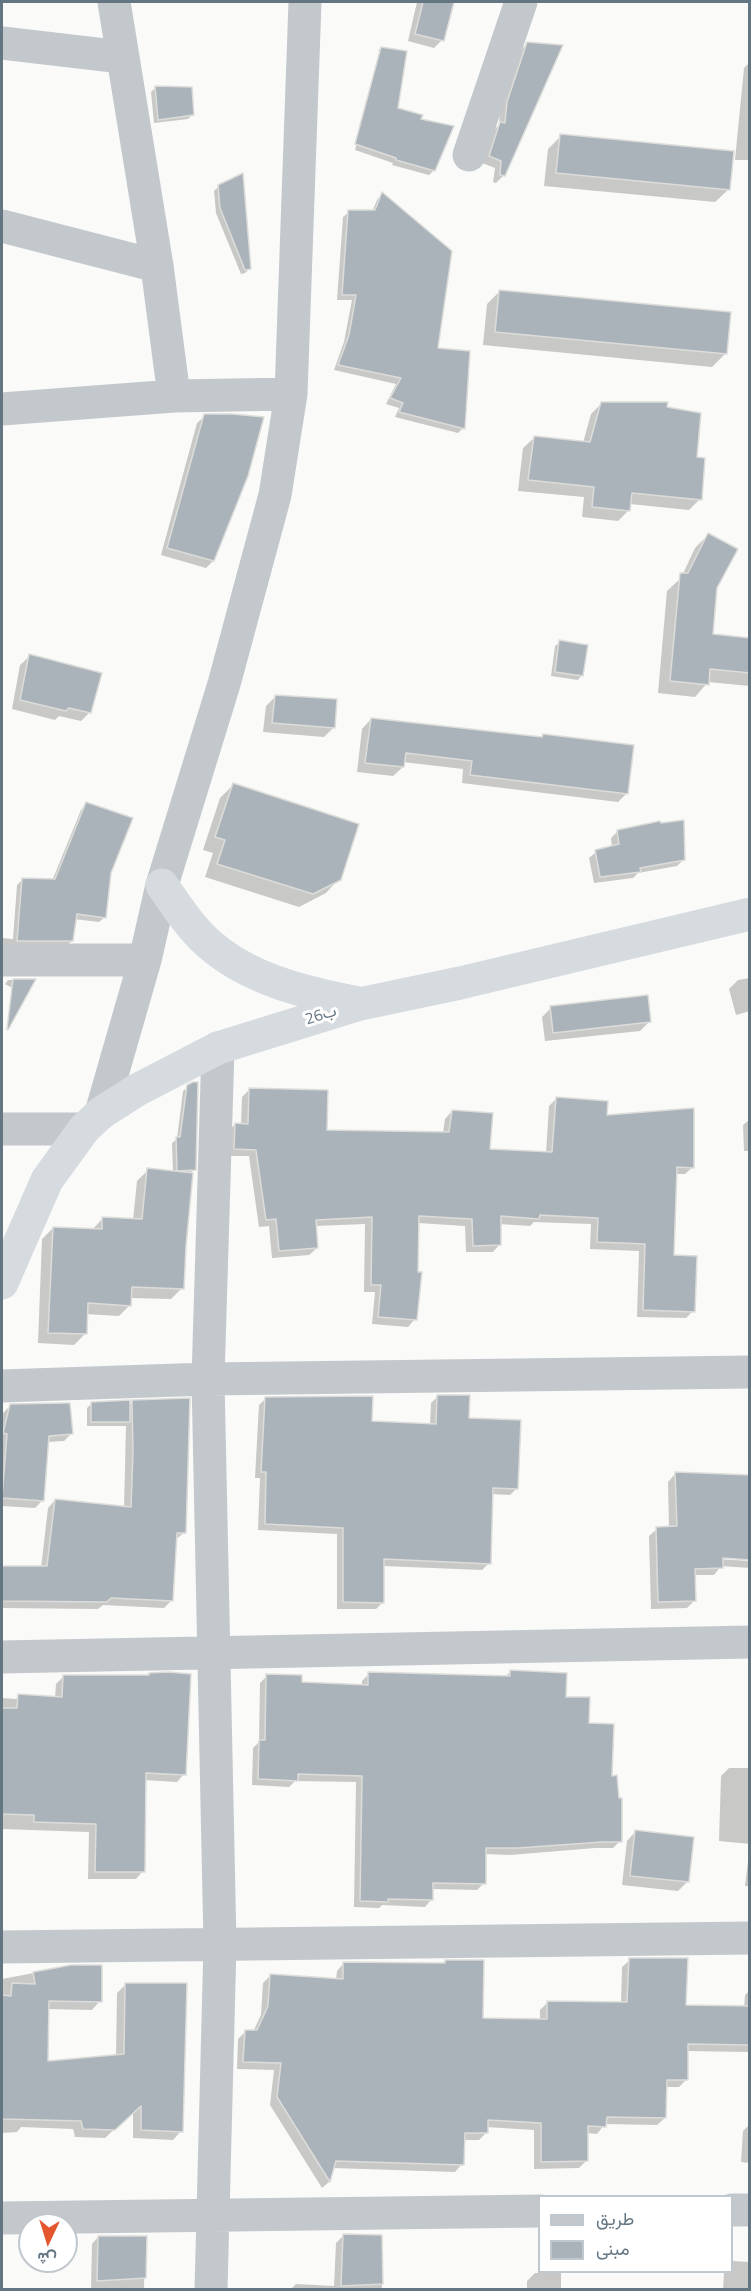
<!DOCTYPE html>
<meta charset="utf-8">
<style>
body{margin:0}
#map{position:relative;width:751px;height:2291px;overflow:hidden;background:#fafaf8;font-family:"Titillium Web",Vazirmatn,sans-serif}
canvas{display:block}
.frame{position:absolute;inset:0;border:3px solid #657683;pointer-events:none}
.legend{position:absolute;left:538px;top:2195px;width:195px;height:78px;box-sizing:border-box;background:#fff;border:2px solid #c1c8cd;margin:0;padding:8px 10px;list-style:none;font-size:18px;color:#657683}
.legend li{display:flex;align-items:center;gap:12px;height:30px}
.legend b{width:30px;border:2px solid #c1c8cd}
.north{position:absolute;left:18px;top:2213px;width:60px;height:60px;box-sizing:border-box;background:#fff;border:2px solid #c1c8cd;border-radius:50%;rotate:184deg;font-size:16px;font-weight:700;line-height:24px;text-align:center;color:#657683}
.north::after{content:'';display:block;margin:auto;width:21px;height:27px;background:#e4572e;clip-path:polygon(50% 0,100% 100%,50% 72%,0 100%)}
</style>
<div id="map">
<canvas width="751" height="2291"></canvas>
<div class="frame"></div>
<ul class="legend">
<li><b style="height:8px;background:#c3c8cc"></b>طريق</li>
<li><b style="height:16px;background:#aab3b9"></b>مبنى</li>
</ul>
<div class="north">ش</div>
</div>
<script>
const ctx = document.querySelector('canvas').getContext('2d');
ctx.lineJoin = 'round';
function fill(path, color) { ctx.fillStyle = color; ctx.fill(path, 'evenodd'); }
function stroke(path, color, width, dash) { ctx.strokeStyle = color; ctx.lineWidth = width; ctx.lineCap = dash ? 'butt' : 'round'; ctx.setLineDash(dash || []); ctx.stroke(path); }
function write(font, color, halo, rows, align = 'center') {
  ctx.font = font + ' "Titillium Web",Vazirmatn,sans-serif'; ctx.lineWidth = 6; ctx.setLineDash([]); ctx.textBaseline = 'middle'; ctx.strokeStyle = halo; ctx.fillStyle = color; for (const [text, x, y, turn = 0] of rows) {
    ctx.save(); ctx.translate(x, y); ctx.rotate((+turn || 0) * Math.PI / 180); ctx.textAlign = isNaN(turn) ? turn : align; if (halo) ctx.strokeText(text, 0, 0); ctx.fillText(text, 0, 0); ctx.restore();
  }
}
const shadow = new Path2D(`
 M417,2H452L442,40L434,48L408,41Z
 M528,43L504,175L496,183L493,182L495,168L482,163L493,131L499,125L500,111L520,51Z
 M381,48L396,109L419,120L434,170L429,175L392,165L393,163L355,150L381,51H378Z
 M750,62V160H735L744,68Z
 M155,88L192,115L188,119L154,123L151,92Z
 M561,136L729,189L715,202L544,186L548,149Z
 M219,186L250,268L245,273L241,274L216,213L214,191Z
 M382,194L463,428L458,433L395,417L399,408L386,404L396,384L334,370L344,342L352,300H337L343,217L349,212H372L377,200Z
 M500,291L725,354L712,367L483,345L487,304Z
 M602,403L666,408L695,458L700,499L689,510L630,504L629,510L618,521L582,517L584,497L518,491L523,448L534,438L583,443L591,414Z
 M205,416L213,561L206,568L161,555L197,423Z
 M708,535L711,635L750,639V686L708,682L695,697L658,693L667,591L681,578L695,548Z
 M560,642L582,675L578,680L551,676L555,646Z
 M30,656L90,712L81,721L59,716L55,720L12,709L20,665Z
 M275,697L333,728L324,737L263,732L266,706Z
 M371,719L627,793L618,802L462,783L463,769L403,762V767L393,776L357,772L362,729Z
 M233,785L339,879L326,893L299,907L205,877L213,853L203,850L220,798Z
 M86,804L110,873L105,917L99,922L74,919L72,941L66,946H2V938L13,939L17,885L22,880L52,881L81,810Z
 M618,831L684,859L677,866L638,873L633,878L594,883L589,858L596,852L612,847L611,838Z
 M750,978V1011L736,1015L729,989L738,980Z
 M8,980H33L24,994L5,984Z
 M551,1008L649,1022L640,1031L545,1041L542,1017Z
 M188,1087L194,1169L189,1174L182,1288L171,1299L130,1298V1305L119,1316L86,1314L85,1334L74,1345L38,1343L42,1239L53,1228L92,1230L103,1218L133,1220L137,1181L148,1170L173,1173L172,1143L177,1139L183,1091Z
 M250,1089L325,1132L443,1133L445,1119L452,1111L489,1151L546,1153L549,1106L557,1098L605,1117L693,1167L685,1174H675L673,1257L693,1311L686,1318L637,1317L639,1251L590,1249L591,1224L534,1222L530,1226L499,1224L500,1244L493,1252H466L465,1226L418,1223L415,1319L408,1327L372,1324L375,1292H364L365,1224L315,1226L317,1248L309,1255L272,1258L269,1226L259,1227L249,1156H227L228,1132L235,1124L241,1125L242,1097Z
 M750,1119V1151H744L743,1125Z
 M438,1396L467,1419L517,1488L510,1495L491,1494L489,1563L482,1570L383,1566V1602L376,1609H337V1534L258,1530L260,1478H255L259,1405L266,1398L370,1423L430,1425L431,1403Z
 M133,1402L185,1532L175,1540L171,1601L164,1608L103,1605L98,1609L2,1608V1567L41,1568L48,1508L55,1500L124,1508L126,1426H87V1408L92,1403L128,1406Z
 M10,1406L71,1434L64,1441L47,1442L43,1500L35,1508L2,1506V1419L3,1413Z
 M675,1474L715,1559L750,1561V1568L721,1566L714,1575H694L695,1600L687,1608L651,1609L649,1536L657,1529L669,1528L668,1482Z
 M511,1671L564,1699L588,1725L611,1777L620,1841L613,1848H595L510,1855L485,1854L484,1883L477,1890L432,1889L431,1900L425,1907L382,1905L379,1908L354,1907L356,1782L295,1781L289,1787L252,1785L253,1748L259,1742L260,1683L267,1676L301,1683L362,1686V1681L369,1674L504,1678Z
 M149,1674L184,1774L177,1782L144,1780L143,1871L136,1879H88L89,1832L2,1829V1698L16,1699L19,1696L55,1698L56,1684L64,1676H147Z
 M729,1768H750V1844L719,1841L721,1776Z
 M636,1831L687,1882L678,1891L622,1885L627,1841Z
 M750,1845V1886H745Z
 M630,1960L684,2006L744,2008L745,1995L750,1990V2052L686,2051V2080L679,2087H665V2118L657,2125L605,2124L597,2134L587,2133V2160L579,2168L534,2169V2130L486,2127V2133L479,2140H463L462,2164L455,2172L333,2168L329,2182L322,2188L270,2105L274,2070L237,2069L238,2039L245,2032H253L261,2015L263,1983L270,1976L336,1980L337,1971L344,1963L442,1965L445,1962L482,2020L540,2021V2010L547,2003L621,2004L622,1967Z
 M71,1966L100,2001L92,2010L47,2009V2063L116,2056L117,1993L126,1984L181,2131L173,2140L133,2138V2112L105,2138L75,2137L73,2129L21,2127L17,2132L2,2133V1979Z
 M750,2124V2163L741,2162L743,2131Z
 M344,2235L381,2237L382,2290H290L296,2284L334,2286L336,2243Z
 M98,2237L145,2238L144,2290H91L92,2244Z
 M2,2247L3,2290H2Z
 M732,2261L750,2262V2290H723L724,2272H732Z
 M535,2273H561V2289L583,2290H527V2281Z`);
const building = new Path2D(`
 M423,2H454L444,41L415,34Z
 M527,42L563,45L505,176L500,175L501,161L489,156L500,122L505,123L507,102Z
 M381,47L407,51L398,108L423,115L421,119L454,126L435,171L396,160V158L355,144Z
 M155,86L192,87L194,115L158,120Z
 M560,134L734,151L730,190L556,173Z
 M243,173L251,269L245,270L220,208L218,185Z
 M382,192L452,251L438,348L470,351L465,429L399,412L403,403L390,398L401,378L338,365L349,335L356,295H342L348,210H375Z
 M499,290L731,312L727,354L495,332Z
 M601,402H668L667,407L701,413L697,457L705,458L702,500L632,493L630,511L592,507L594,487L528,480L534,436L590,442Z
 M204,414H232L264,417L248,476L214,561L167,548Z
 M708,533L738,549L717,588L713,634L750,638V673L710,669L709,685L670,681L680,573H688Z
 M559,640L588,645L583,676L555,672Z
 M29,654L102,673L91,713L69,708L66,711L20,700Z
 M275,695L337,699L335,728L272,723Z
 M371,718L542,737L543,734L634,745L628,794L470,775L472,761L406,753L404,767L365,763Z
 M233,783L359,824L341,880L313,894L217,864L225,840L215,837Z
 M86,802L133,818L111,873L106,918L77,914L73,941H17L22,878L55,879Z
 M684,820L685,860L640,868L641,872L600,877L595,850L619,844L617,830L660,821L661,823Z
 M13,979H36L8,1030L7,1029Z
 M648,995L651,1022L553,1033L550,1006Z
 M193,1082H198L196,1170L177,1171L176,1137H180L187,1085Z
 M249,1088L328,1090L327,1130L449,1132L452,1110L493,1113L490,1149L552,1152L556,1097L608,1101L607,1115L694,1108V1168L677,1167L674,1255L697,1256L695,1312L643,1310L645,1244L597,1242L598,1218L540,1215L539,1219L501,1216V1245L473,1246L472,1219L419,1216L418,1272H422L417,1320L378,1317L381,1285H371L372,1217L316,1220L318,1248L279,1251L276,1219L266,1220L256,1150L234,1149L235,1123L248,1124Z
 M147,1168L193,1173L186,1246L184,1289L132,1287L131,1306L88,1303L87,1334L48,1333L53,1227L102,1229V1217L142,1219Z
 M437,1395H470L469,1418L521,1420L518,1489L493,1488L491,1564L384,1559V1603L343,1602V1528L265,1524L266,1472H261L265,1397L373,1396L372,1421L436,1424Z
 M190,1398L186,1533H177L173,1601L111,1598L107,1602L2,1601V1566H47L55,1499L131,1507L133,1452L132,1400Z
 M130,1400V1422H91V1402Z
 M67,1403H70L73,1434L49,1436L44,1501L2,1498L7,1434L3,1433L10,1404Z
 M675,1472L750,1475V1560L723,1558V1568L695,1569L696,1601L658,1602L656,1527L677,1526Z
 M510,1670L567,1673L566,1697H590L589,1723L614,1724L612,1776L617,1775L619,1798H622V1842H602L518,1848H486V1884L433,1883V1900L388,1899V1902L360,1901L362,1776L298,1774V1781L258,1779L259,1740H265L266,1674L302,1675V1682L368,1685V1672L510,1676Z
 M168,1672L191,1674L186,1775L146,1773L145,1872H95L96,1824L34,1822V1815L2,1814V1708H17L18,1694L62,1697L63,1675H149V1673Z
 M635,1830L694,1837L689,1882L630,1876Z
 M629,1958H688L686,2005L750,2006V2045L688,2044V2080H667L666,2118L607,2117L606,2127L588,2126V2161L541,2162V2123L488,2120V2133H465L464,2165L336,2161L330,2182L277,2097L281,2063L243,2062L245,2030H257L268,2006L270,1974L343,1979V1962L445,1963V1960H484L483,2018L547,2019V2001L627,2002Z
 M71,1965H102V2002L49,2001L48,2061L124,2054L125,1983H187L183,2132L141,2130V2106L115,2130L83,2129L81,2121L2,2119V1995L11,1996L12,1983L35,1984L33,1972Z
 M343,2234L382,2235L383,2284L341,2286Z
 M98,2236H147L146,2278L97,2281Z`);
const minor = new Path2D(`
 M114,2L157,266L174,396
 M2,43L122,57
 M469,155L521,2
 M2,226L157,266
 M2,409L174,396L291,394
 M2,960H145
 M101,1113L145,960L162,885L224,684L275,495L291,394L305,2
 M2,1129H84
 M2,1386L208,1379L750,1372
 M2,1657L750,1642
 M2,1947L750,1938
 M732,2210H750
 M2,2218L540,2211
 M211,2290L220,1944L208,1379L218,1048`);
const highway = new Path2D(`
 M162,885C176,905 190,927 208,943C249,980 307,993 358,1003
 M2,1283L47,1180L84,1129L101,1113L137,1090L218,1048L360,1004L460,983L750,914`);
const streetNames = [
 ["26ب",321,1016,-17]
];
fill(shadow, '#0003');
fill(building, '#aab3b9');
stroke(building, '#dcdcda', 1.5);
stroke(minor, '#c3c8cc', 33);
stroke(highway, '#d6dbdf', 33);
write('16px', '#657683', '#fff', streetNames);
</script>
